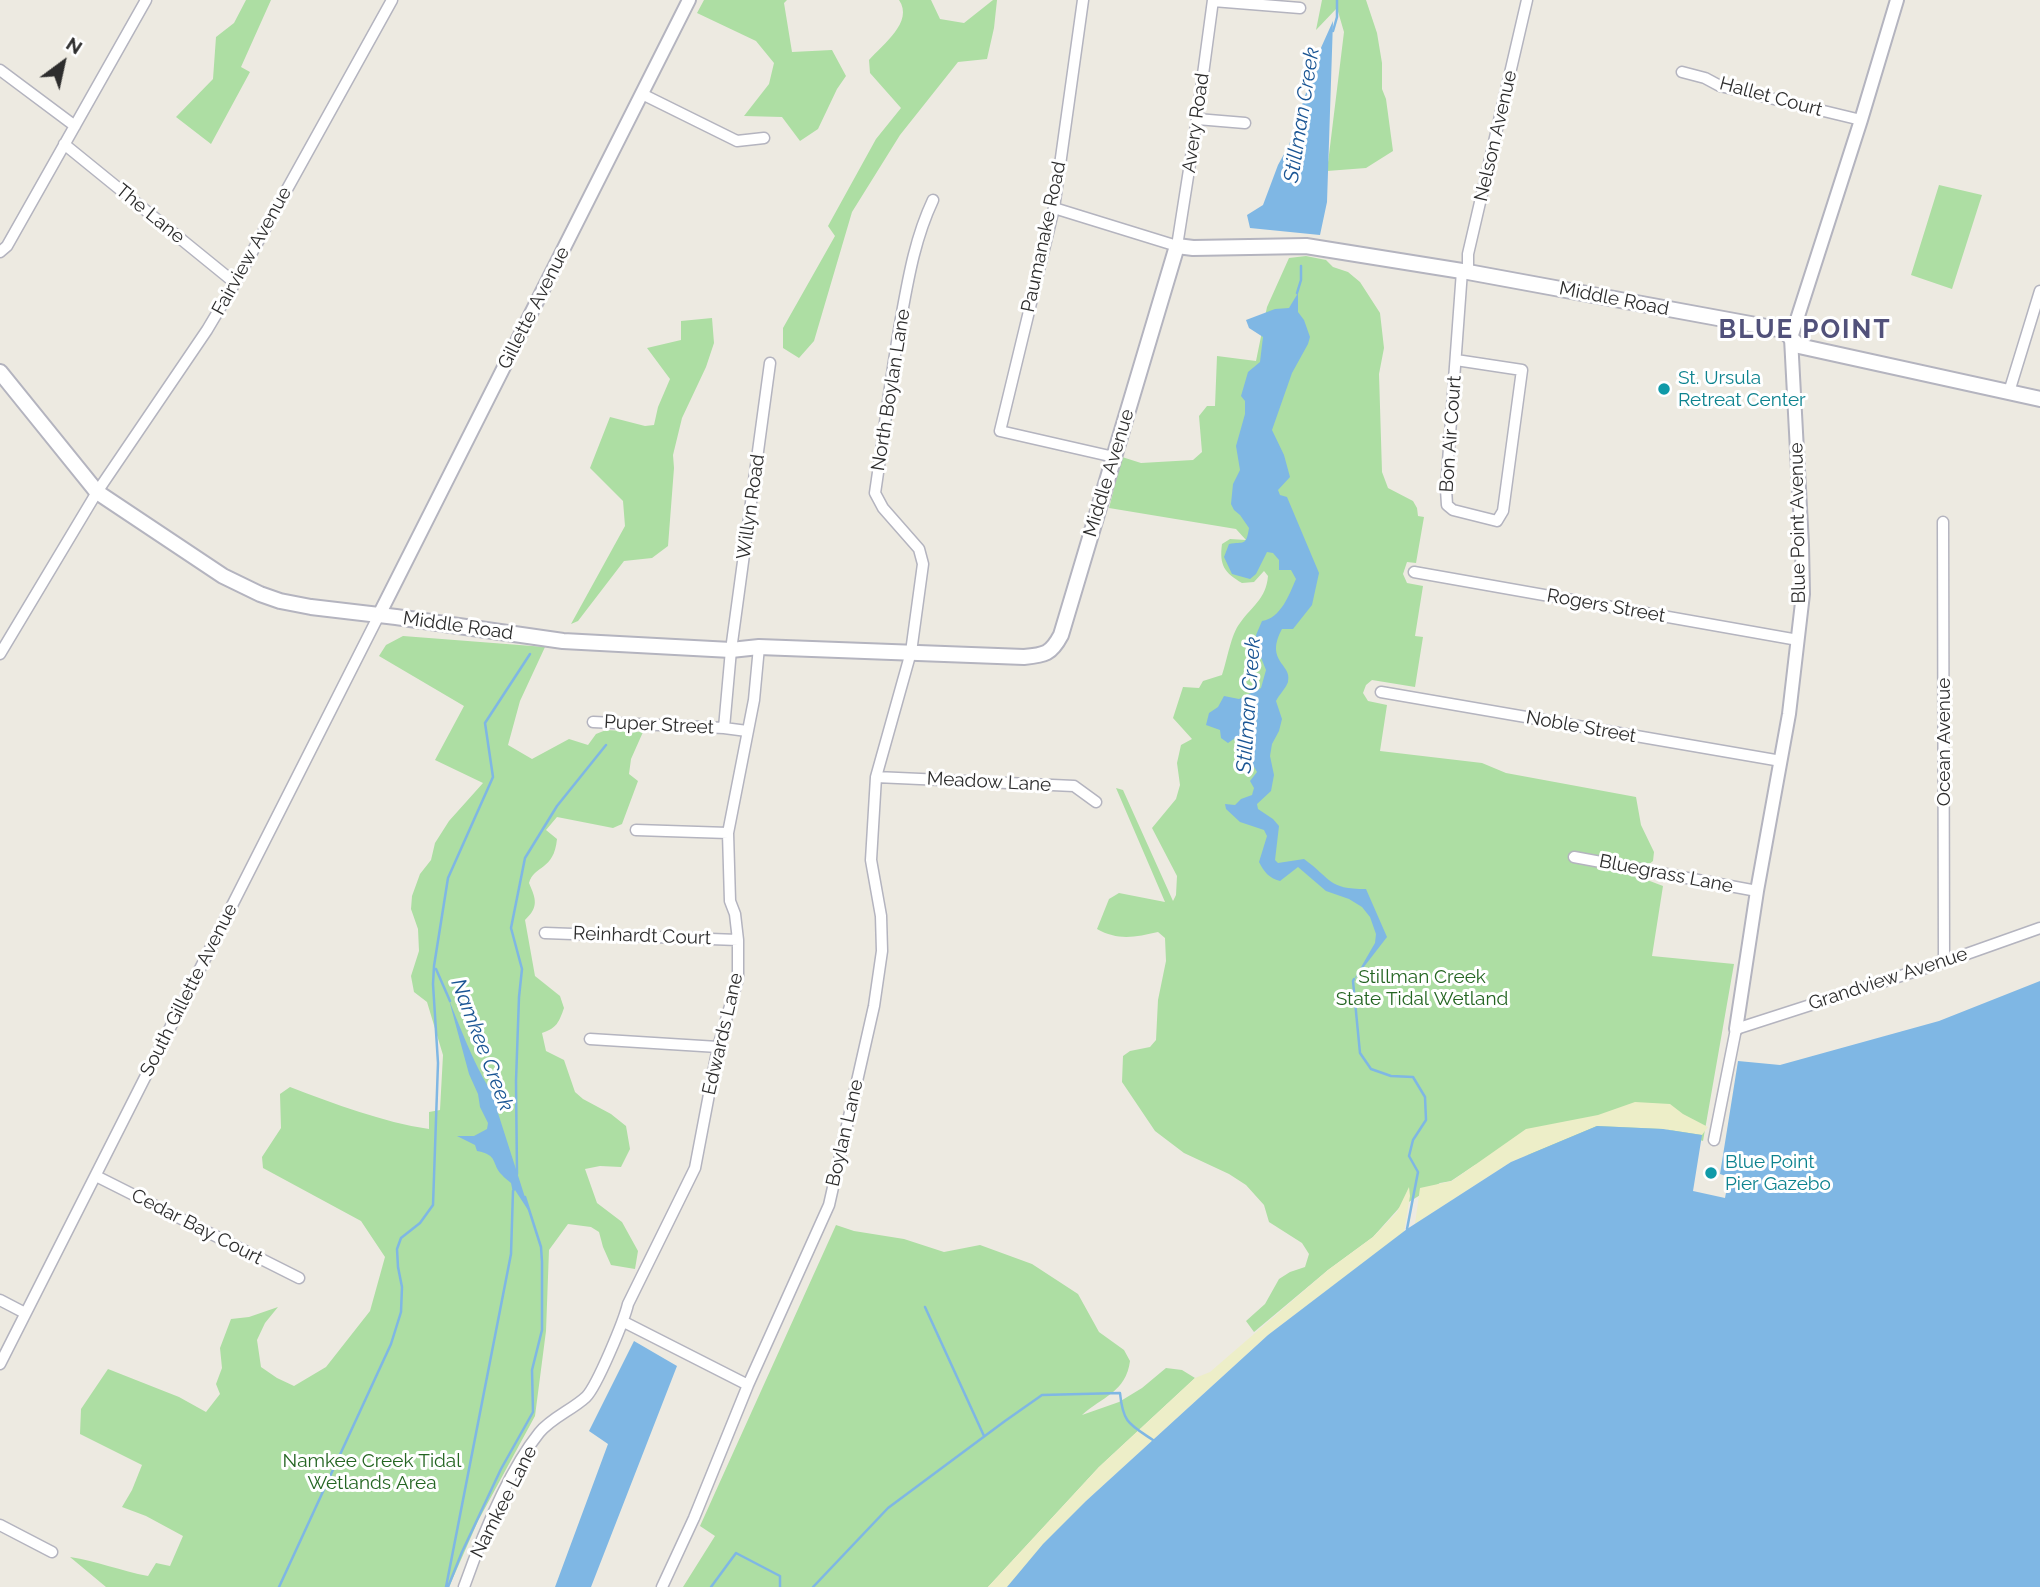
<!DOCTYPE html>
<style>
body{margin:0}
#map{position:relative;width:2040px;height:1587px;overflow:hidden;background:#edeae1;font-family:Raleway,sans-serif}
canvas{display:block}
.north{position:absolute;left:28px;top:28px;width:70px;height:70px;-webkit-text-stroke:5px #fff;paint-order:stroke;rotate:33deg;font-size:19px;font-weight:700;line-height:28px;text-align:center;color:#2d2d2d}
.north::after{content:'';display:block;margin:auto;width:24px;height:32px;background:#2d2d2d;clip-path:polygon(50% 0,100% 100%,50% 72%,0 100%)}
</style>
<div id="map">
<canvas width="2040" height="1587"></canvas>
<div class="north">N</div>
</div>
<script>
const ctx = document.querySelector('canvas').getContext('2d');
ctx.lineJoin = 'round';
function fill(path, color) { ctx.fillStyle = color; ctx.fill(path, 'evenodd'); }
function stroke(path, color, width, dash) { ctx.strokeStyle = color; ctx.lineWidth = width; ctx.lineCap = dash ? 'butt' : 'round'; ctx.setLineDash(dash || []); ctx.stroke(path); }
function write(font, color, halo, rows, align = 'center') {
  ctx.font = font + ' Raleway,sans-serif'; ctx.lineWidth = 6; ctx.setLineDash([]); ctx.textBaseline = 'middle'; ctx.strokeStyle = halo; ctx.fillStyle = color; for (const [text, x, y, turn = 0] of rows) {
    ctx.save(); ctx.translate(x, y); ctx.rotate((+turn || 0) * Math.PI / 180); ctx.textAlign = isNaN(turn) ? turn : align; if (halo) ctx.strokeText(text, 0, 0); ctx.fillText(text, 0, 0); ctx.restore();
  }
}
const green = new Path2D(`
 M246,0H271L241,67L250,72L211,144L176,117L213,79L216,37L234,23Z
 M704,0H787L784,3L792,52L832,50L846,76L837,89L818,129L800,141L782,117L744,116L769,84L774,63L756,41L697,13Z
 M899,0H931L940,19L964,23L993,0H997L994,28L987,59L958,62L900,135L852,212L814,341L799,358L783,348V328L835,236L828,226L876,139L901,108L870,73L869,60C883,44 914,22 899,0Z
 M1322,0H1366L1377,33L1382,63V89L1386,99L1393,151L1366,168L1327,171L1344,32L1337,8L1316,30Z
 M1939,185L1982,195L1952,289L1911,275Z
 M1306,256L1326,260L1333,267L1348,272L1360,282L1380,313L1384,348L1379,374L1382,472L1388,488L1413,501L1417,508L1418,516L1424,517L1416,563L1407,562L1403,574L1407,583L1423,586L1415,636L1423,637L1415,687L1372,680L1366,685L1363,693L1368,701L1387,705L1380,751L1482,763L1506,773L1636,797L1641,825L1654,852L1653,861L1648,865L1636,863L1634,875L1663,886L1652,956L1734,964L1703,1141L1666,1129L1475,1165L1451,1181L1440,1183L1399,1208L1373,1237L1328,1270L1254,1332L1246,1321L1265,1304L1279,1279L1290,1272L1305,1267L1309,1254L1302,1243L1269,1222L1264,1205L1246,1185L1229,1174L1184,1153L1155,1131L1122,1082L1123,1056L1130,1051L1150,1047L1156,1040L1158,1000L1166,961L1165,938L1158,932C1136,937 1118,941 1097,929L1109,899L1119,893L1165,902L1116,788L1123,790L1173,901L1176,895L1177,876L1152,828L1176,799L1180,785L1177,763L1181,745L1192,739L1173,718L1183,687L1199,688L1203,681L1222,675C1227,661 1231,634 1240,623C1252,606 1266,599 1268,576L1264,571L1254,582L1242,583C1225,573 1219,566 1222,544L1230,539L1246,540L1236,529L1109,508L1122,457L1141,463L1193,460L1202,452L1199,416L1207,406H1215L1217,356L1256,361L1267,307L1289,258Z
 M712,318L714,343L706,367L682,418L673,455L674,468L668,546L652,558L624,561L578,621L571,624L625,526L623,501L590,468L610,417L645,426L654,425L658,407L670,379L647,348L681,340V321Z
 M403,636L545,647L520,701L508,745L532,759L569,739L588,745L596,734L606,730L643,732L631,759L629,774L638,781L622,824L613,828L557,817L546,830L557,839C554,871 534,865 529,883C536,899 539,907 525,920L535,976L560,996L564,1008C559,1022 557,1028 542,1033L546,1051L564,1060L575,1092L583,1099L611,1114L626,1126L630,1149L621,1167L600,1166L585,1169L597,1203L622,1222L638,1251L635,1269L611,1265L603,1247L599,1232L591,1227L568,1224L549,1250L546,1331L535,1416L478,1521L449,1587H106L70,1557C97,1561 121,1571 148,1576L156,1563L170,1566L183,1536L146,1516L122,1507L132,1490L142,1465L80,1434L81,1409L108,1369L179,1397L206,1412L220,1394L216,1384L222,1368L220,1348L231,1319L249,1317L278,1307L265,1323L257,1340L261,1367L277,1378L294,1386L326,1367L370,1311L385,1257L361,1221L263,1168L262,1157L281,1128L280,1094L290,1087C335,1104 382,1122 429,1129V1112L440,1110L443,1055L427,1002L414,992L411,976L419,951L418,929L411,909L412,896L420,874L431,860L435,843L449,821L483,783L435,760L464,706L379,656L386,645Z
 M836,1225L854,1231L904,1239L944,1252L980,1245L1032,1264L1078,1294L1099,1332L1124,1350L1130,1361C1126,1392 1102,1397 1082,1415L1119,1402L1142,1388L1166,1368L1182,1370L1195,1378L1099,1467L988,1587H683L715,1536L700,1526Z`);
const sand = new Path2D(`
 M1635,1102L1670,1104L1683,1114L1708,1127L1702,1135L1663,1129L1597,1126L1511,1162L1415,1224L1420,1188L1452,1181L1526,1129L1598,1115Z
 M1409,1187L1410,1196L1404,1232L1268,1335L1086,1501L1011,1587H988L1099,1467L1195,1378L1210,1372L1328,1270L1373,1237L1397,1212Z`);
const water = new Path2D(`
 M1333,21L1327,202L1320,235L1250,228L1247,215L1263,205L1278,165L1289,145L1320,50Z
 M1298,293V312L1304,320L1310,337L1308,344L1292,373L1272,430L1284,455L1290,477L1278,490L1280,495L1287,497L1319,573L1312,605L1293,629H1282C1264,662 1293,664 1288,682C1286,688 1279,695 1276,701L1282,719L1279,731L1272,744L1270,756L1274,775L1271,791L1257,804L1258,809L1273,819L1279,826L1275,860L1278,863L1304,859C1332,879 1327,889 1366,889L1387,937L1353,981L1375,943L1376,934L1370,917L1362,907L1349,899L1326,891L1298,867L1280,881C1269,878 1264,872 1259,862L1267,836L1264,830L1240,822L1226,809L1225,804L1235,805L1241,799L1252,795L1254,788L1250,781L1257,772L1244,749L1245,737L1238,736L1228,743L1221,738L1220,730L1206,725L1209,713L1218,707L1224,696L1239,699L1261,688L1266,670L1260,655L1256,635L1262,621C1281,618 1289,595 1296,579L1291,570H1279V560L1273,553L1267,552L1256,574L1250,579L1232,574L1224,557L1229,544C1244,541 1246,547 1249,528L1240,515L1234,510L1231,504L1233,484L1240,470L1236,446L1245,414V401L1241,396L1248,372L1260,362L1263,337L1249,328L1246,320L1275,309L1289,308Z
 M2040,981V1587H1007L1043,1544L1086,1501L1268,1335L1407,1229L1511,1162L1597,1126L1663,1129L1702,1135L1693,1191L1725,1198L1729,1177L1720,1174L1738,1061L1780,1065L1939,1021Z
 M449,1000C458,1021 485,1096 504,1103L498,1113L530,1213L515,1190L513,1193L511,1183C508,1180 504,1178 502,1175C491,1164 499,1155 477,1151L475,1145L457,1136H474L487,1129L488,1123L480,1107L478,1094L469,1074Z
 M634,1341L677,1366L591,1587H555L608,1444L589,1431Z`);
const stream = new Path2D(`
 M1333,31L1337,17V0
 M1297,293L1301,280V266
 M436,969L450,1001
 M1354,979L1353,981L1360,1053L1371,1069L1391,1076L1413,1077L1425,1097L1426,1120L1413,1140L1409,1156L1418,1172L1407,1229
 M517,1174L516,1081L519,997L522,969L511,928L525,858L557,806L606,745
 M925,1307L984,1436
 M279,1587L391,1344L401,1312L402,1287L398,1267L397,1249L401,1238L420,1223L433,1205L438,1063L433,984L434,966L448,878L493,777L485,723L530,654
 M446,1587L511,1254L513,1191
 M448,1587L462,1552L501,1469L533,1412L532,1370L542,1330V1262L541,1247L525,1197
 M711,1587L736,1553L780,1576V1587
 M813,1587L888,1508L1005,1421L1042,1395L1120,1393C1123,1423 1129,1424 1153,1440`);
const minor = new Path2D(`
 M1083,0L1054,208L1000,431L1114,457
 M1213,1L1300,8
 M0,70L75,126
 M1682,72L1705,78L1720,86L1861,120
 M642,94L737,141L764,138
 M1197,119L1245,123
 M64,144L235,283
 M1054,208L1177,246L1197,119L1213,0
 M0,252L7,246L146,0
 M1468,272V254L1527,0
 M1456,360L1522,370L1503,511L1497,521L1453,510L1447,505L1446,489L1462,271
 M2009,392L2040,291
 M1943,522L1944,962
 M1414,572L1798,640
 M0,654L97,492L207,330L235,283L392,0
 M1381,692L1781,761
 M593,722L724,728L747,731
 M724,728L731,650L770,363
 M876,777L1074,786L1096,802
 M636,830L728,833
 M1574,857L1757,891
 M545,933L738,940
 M590,1039L718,1047
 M1714,1140L1736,1029L1944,962L2040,928
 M96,1176L299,1278
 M0,1300L25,1313
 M624,1322L748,1385
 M0,1364L379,615
 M0,1525L52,1552
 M464,1587C481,1539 507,1473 539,1433C551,1418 572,1410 586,1397C597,1386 624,1321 628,1304L695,1168L718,1047L738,979V940L735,914L730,901L728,833L754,700L759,647
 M662,1587L694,1518L748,1385L829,1205L874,1006L882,951L881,916L871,860L876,777L911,652L923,564L919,549L883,508L875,493C884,433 891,373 902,313C909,274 916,236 933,200`);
const tertiary = new Path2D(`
 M379,615L689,0
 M1736,1029L1757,891L1789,714L1803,594L1802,545L1791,338L1861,120L1897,0`);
const secondary = new Path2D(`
 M0,372L97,492L223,576L260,594L280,601L311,607L396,617L563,641L731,650L759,647L1024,657C1045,655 1051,654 1061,635L1177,246L1193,248L1306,246L1468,272L1783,330L1799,346L2040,399`);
const markers = [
 [1664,389,7,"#0f9aa8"],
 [1711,1173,7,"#0f9aa8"]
];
const streetNames = [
 ["Hallet Court",1771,97,15],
 ["Avery Road",1196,123,-82],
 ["Nelson Avenue",1496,136,-77],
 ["The Lane",150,214,39],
 ["Paumanake Road",1044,237,-78],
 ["Fairview Avenue",252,251,-61],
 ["Middle Road",1614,299,11],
 ["Gillette Avenue",534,308,-63],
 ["North Boylan Lane",891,390,-81],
 ["Bon Air Court",1451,434,-86],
 ["Middle Avenue",1109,473,-73],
 ["Willyn Road",751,507,-82],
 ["Blue Point Avenue",1798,523,-91],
 ["Rogers Street",1606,606,10],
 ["Middle Road",458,626,8],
 ["Puper Street",659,725,3],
 ["Noble Street",1581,727,10],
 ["Ocean Avenue",1944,742,-90],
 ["Meadow Lane",989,782,3],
 ["Bluegrass Lane",1666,874,11],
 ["Reinhardt Court",642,936,2],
 ["Grandview Avenue",1888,979,-18],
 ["South Gillette Avenue",189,990,-63],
 ["Edwards Lane",723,1034,-77],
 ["Boylan Lane",845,1133,-77],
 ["Cedar Bay Court",197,1227,27],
 ["Namkee Lane",504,1502,-63]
];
const cultureNames = [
 ["St. Ursula",1678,378],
 ["Retreat Center",1678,400],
 ["Blue Point",1725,1162],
 ["Pier Gazebo",1725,1184]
];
const parkNames = [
 ["Stillman Creek",1422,977],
 ["State Tidal Wetland",1422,999],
 ["Namkee Creek Tidal",372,1461],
 ["Wetlands Area",372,1483]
];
const waterNames = [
 ["Stillman Creek",1302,115,-81],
 ["Stillman Creek",1249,705,-86],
 ["Namkee Creek",482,1045,69]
];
const districtNames = [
 ["BLUE POINT",1805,330]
];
fill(green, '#addea3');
fill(sand, '#edeec8');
fill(water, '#7fb7e4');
stroke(stream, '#7fb7e4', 2.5);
stroke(minor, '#b4b4bf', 13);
stroke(tertiary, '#b4b4bf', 16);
stroke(secondary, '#b4b4bf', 18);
stroke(minor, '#fff', 10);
stroke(tertiary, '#fff', 12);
stroke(secondary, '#fff', 14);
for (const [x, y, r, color] of markers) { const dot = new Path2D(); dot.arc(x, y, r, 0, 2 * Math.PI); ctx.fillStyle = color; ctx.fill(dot); stroke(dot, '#fff', 2.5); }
write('19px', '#2d2d2d', '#fff', streetNames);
write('19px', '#0d838f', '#fff', cultureNames, 'left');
write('19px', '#246522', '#fff', parkNames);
write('italic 21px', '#1a5594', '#fff', waterNames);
ctx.letterSpacing = '2px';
write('bold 26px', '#51517a', '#fff', districtNames);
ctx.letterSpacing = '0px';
</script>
